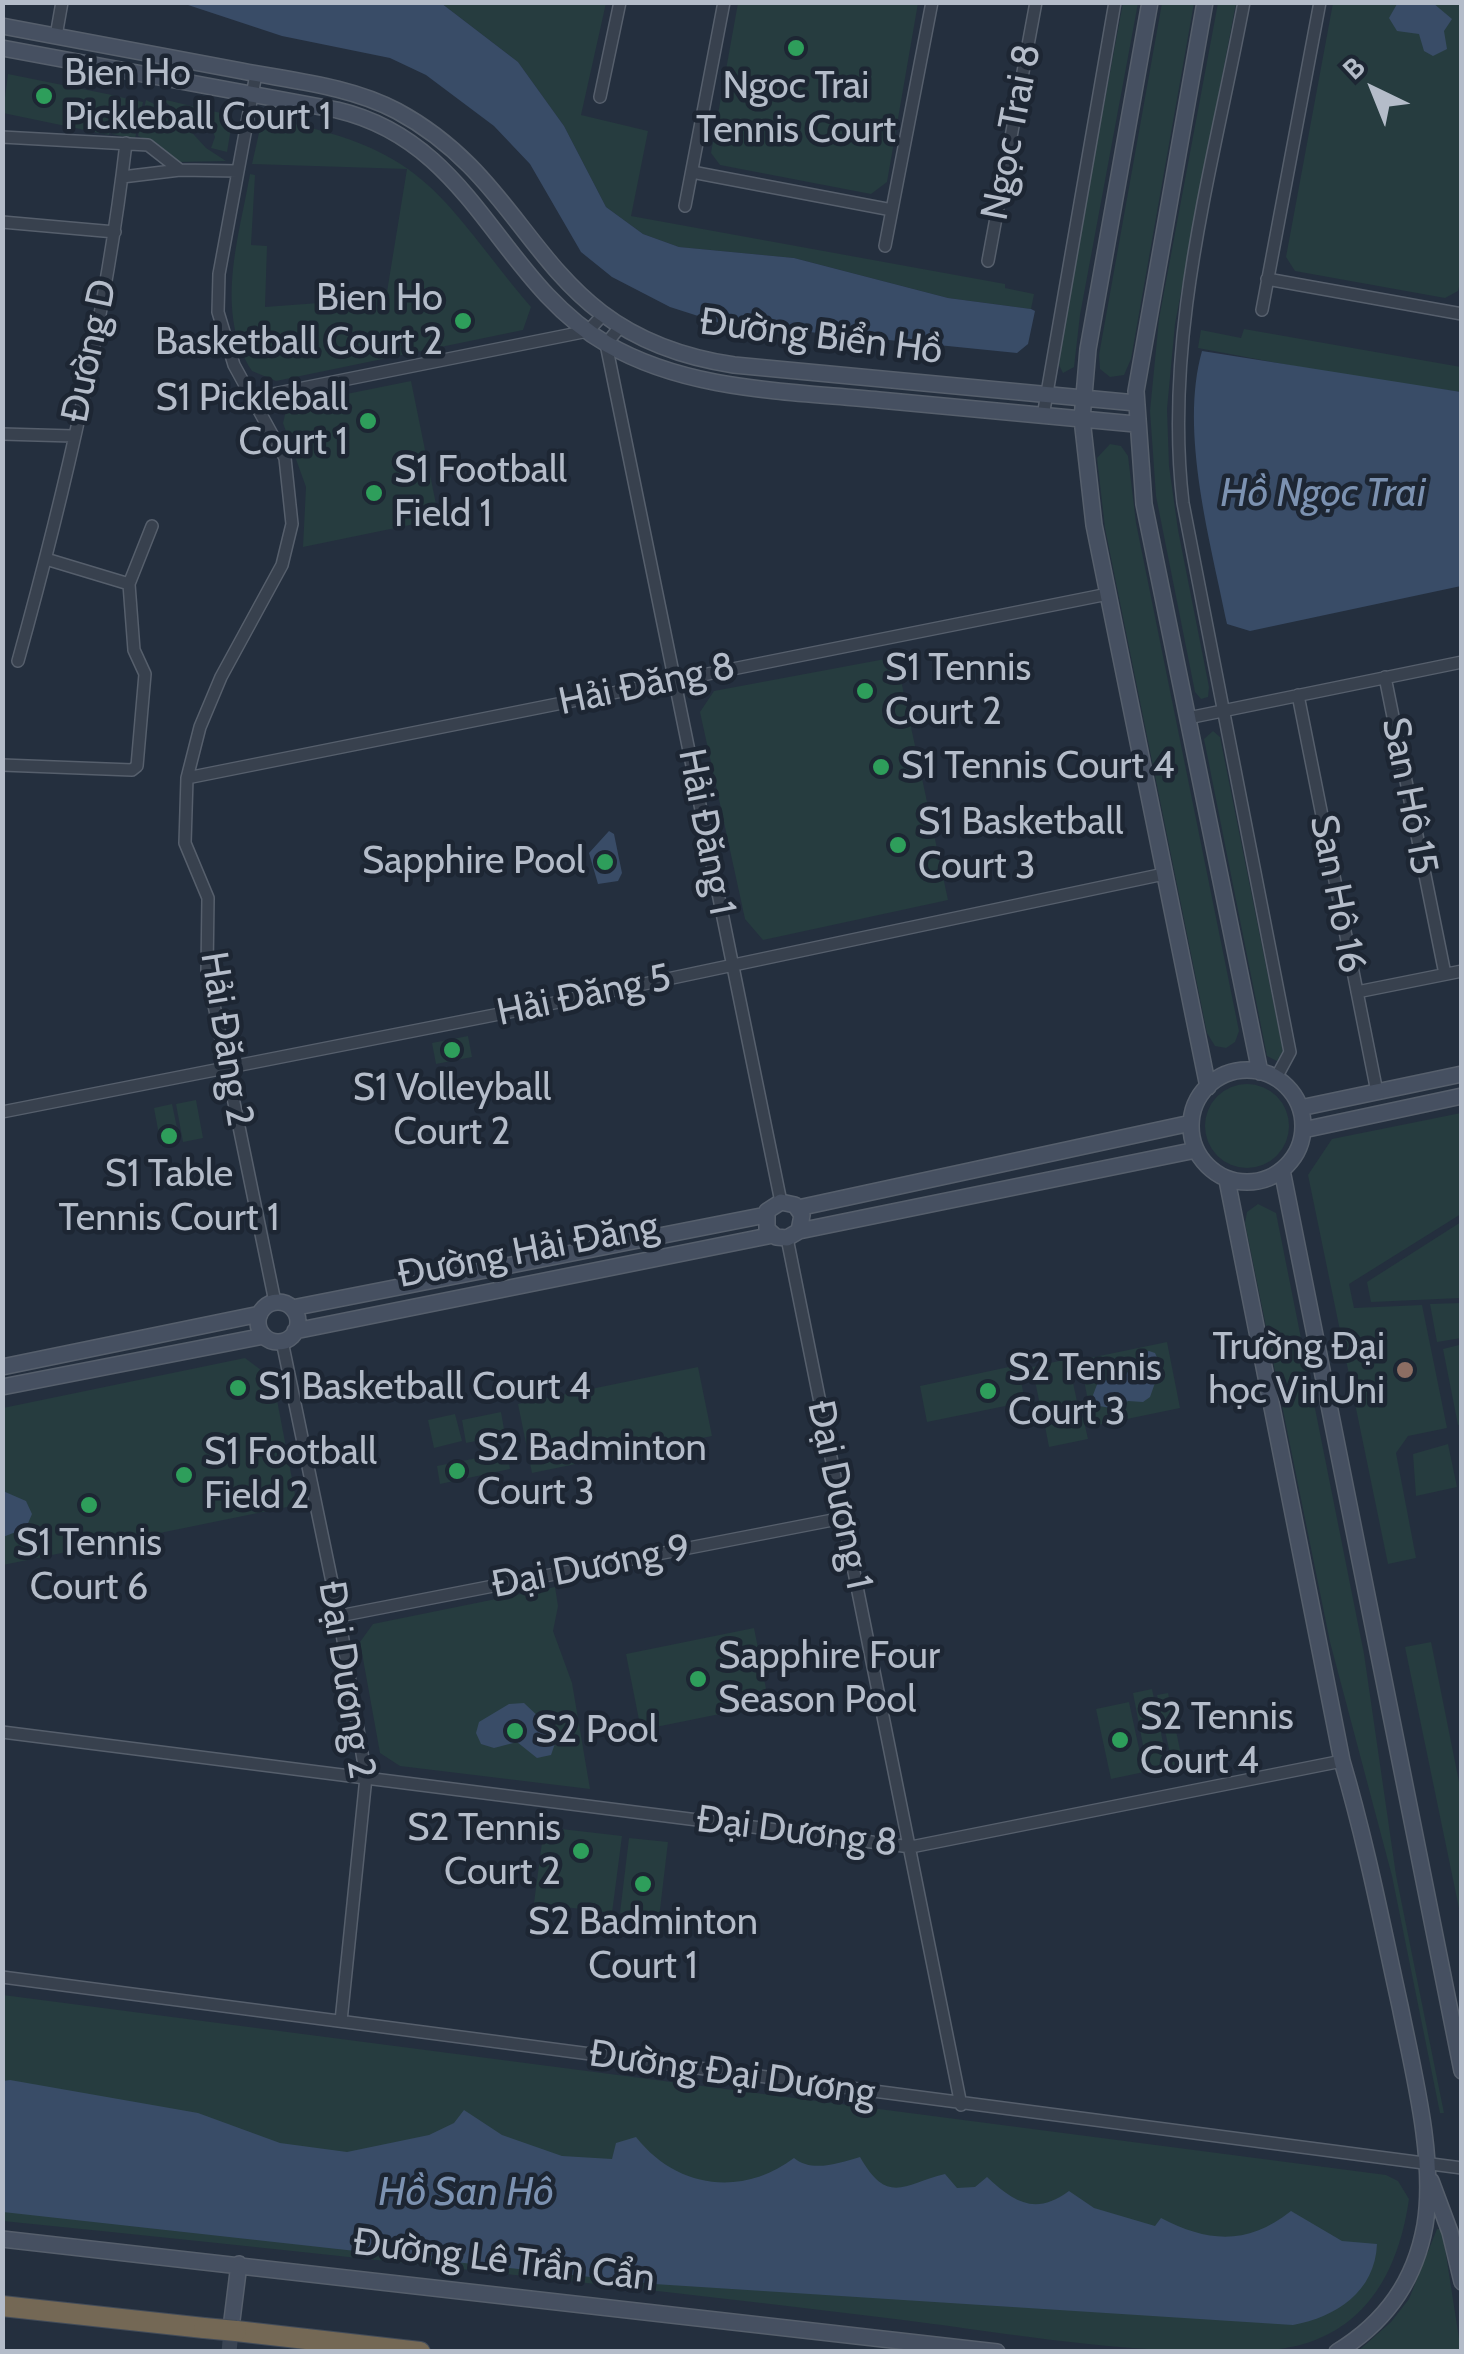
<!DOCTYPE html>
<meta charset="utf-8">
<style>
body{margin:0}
#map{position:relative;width:1464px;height:2354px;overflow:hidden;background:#242f3e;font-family:Cabin,sans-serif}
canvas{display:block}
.frame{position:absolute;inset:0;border:5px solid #b4bcc9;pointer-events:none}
.north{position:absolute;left:1324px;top:40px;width:100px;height:100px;-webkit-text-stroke:8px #1d2633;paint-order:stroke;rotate:317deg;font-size:28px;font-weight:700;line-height:40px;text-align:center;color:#b4bcc9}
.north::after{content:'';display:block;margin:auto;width:35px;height:45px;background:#b4bcc9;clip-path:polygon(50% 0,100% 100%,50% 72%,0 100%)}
</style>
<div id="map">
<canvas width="1464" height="2354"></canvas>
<div class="frame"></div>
<div class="north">B</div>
</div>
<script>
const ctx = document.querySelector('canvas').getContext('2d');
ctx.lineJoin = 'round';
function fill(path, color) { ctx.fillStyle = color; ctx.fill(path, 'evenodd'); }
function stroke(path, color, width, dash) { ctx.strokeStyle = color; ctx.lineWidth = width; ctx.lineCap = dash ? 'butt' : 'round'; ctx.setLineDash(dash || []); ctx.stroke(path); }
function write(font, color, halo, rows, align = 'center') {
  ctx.font = font + ' Cabin,sans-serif'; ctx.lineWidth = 9; ctx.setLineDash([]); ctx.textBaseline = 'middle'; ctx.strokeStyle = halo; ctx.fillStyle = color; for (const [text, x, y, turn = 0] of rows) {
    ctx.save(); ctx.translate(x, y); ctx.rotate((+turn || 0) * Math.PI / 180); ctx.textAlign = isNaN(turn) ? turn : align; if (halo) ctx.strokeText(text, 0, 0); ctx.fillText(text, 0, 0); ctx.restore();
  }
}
const green = new Path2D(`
 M441,3H606L581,115L648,131L631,216L1005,284V288L1034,294L1031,309L948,298L794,258L679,247L643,234L606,207L564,126L518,62Z
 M738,3H918L887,182L871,194L720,165L711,153Z
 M1123,3H1138L1080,315L1074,367L1063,373L1059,365L1064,318Z
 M1162,3H1194L1131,359L1124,375L1110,377L1100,369L1099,355Z
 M1218,3H1236L1175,324L1167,409L1169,466L1178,530L1209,687L1208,697L1201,699L1195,692L1156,496L1150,411L1159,319Z
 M1333,3H1461L1462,274L1458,291L1445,298L1295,271L1286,257Z
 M8,74L117,96L109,135L3,113Z
 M120,97L143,102L135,139L112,134Z
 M162,99L225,114L231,128L227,152L211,148L215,137C208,115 197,121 182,115C175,112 166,102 162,99Z
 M146,100L175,114L206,148L226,161L177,162L158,144L138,136Z
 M280,121C430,151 440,199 531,307L523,330L276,381L252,371C214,312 239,238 250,174L255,175L251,245L267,246L265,307L386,298L407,169L252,164L259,133Z
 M1244,329L1461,367V392L1357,378L1198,348L1201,330L1241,338Z
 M411,381L439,519L303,547L306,487L283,423L287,406Z
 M1110,444L1121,446L1128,456L1136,523L1239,1031L1235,1042L1226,1048L1215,1046L1207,1033L1105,528L1097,458Z
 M896,657L948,900L763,940L745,919L700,712L714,691Z
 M1213,731L1220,737L1283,1051L1277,1061L1267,1056L1204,739Z
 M468,1036L472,1057L436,1064L432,1043Z
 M1205 1126a42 42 0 1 1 84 0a42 42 0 1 1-84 0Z
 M196,1100L203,1138L183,1142L176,1104Z
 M172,1104L180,1142L161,1146L154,1108Z
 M1461,1113V1214L1349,1284L1354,1308L1422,1305L1447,1428L1408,1436L1396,1453L1416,1558L1388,1564L1308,1175L1332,1139Z
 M1258,1204L1276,1213L1364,1654L1396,1875L1444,2113H1440L1392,1876L1330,1642L1245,1223L1247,1212Z
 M1461,1222V1298L1371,1302L1367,1282Z
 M1461,1303V1338L1437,1342L1430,1304Z
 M1167,1342L1180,1408L1093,1426L1080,1360Z
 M1459,1345L1462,1424L1458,1425L1443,1349Z
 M245,1358L273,1379L297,1505L3,1565V1408Z
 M1068,1359L1079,1411L1043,1419L1032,1367Z
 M1018,1365L1025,1402L927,1422L920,1386Z
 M698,1367L712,1436L532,1473L518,1404Z
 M501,1412L505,1435L466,1443L462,1420Z
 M455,1414L462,1441L434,1448L428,1420Z
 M1083,1417L1088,1439L1049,1447L1045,1426Z
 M1448,1444L1457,1487L1416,1496L1413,1454Z
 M507,1452L510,1469L440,1484L437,1466Z
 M555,1587L558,1606L553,1631L572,1683L590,1789L400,1766L380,1753L360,1642L373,1624Z
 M754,1628L769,1704L641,1730L626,1654Z
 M1431,1642L1461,1792V1918L1405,1647Z
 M1152,1689L1168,1767L1148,1771L1133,1693Z
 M1168,1693L1183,1764L1173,1767L1157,1695Z
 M1129,1702L1144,1772L1111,1779L1096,1709Z
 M544,1827L622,1836L612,1913L534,1903Z
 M629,1838L668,1842L659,1918L620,1913Z
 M3,1995L1386,2175L1398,2181L1409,2199C1400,2262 1373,2322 1307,2343C1275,2353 1242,2351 1209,2351C1101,2351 995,2331 887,2318C593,2282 298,2251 3,2221Z
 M1437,2229H1442L1461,2351L1357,2352L1391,2322L1409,2299Z`);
const water = new Path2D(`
 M182,3H441L518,62L564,126L606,207L643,234L679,247L794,258L948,298L1031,309L1035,311L1028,344L1017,353L720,323L670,307L612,277L581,252L530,164L494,126L426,75L390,58L282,36Z
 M1433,3L1452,19L1444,31L1447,49L1433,56L1424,51L1419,34L1397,31L1389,18L1397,4Z
 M1202,351L1461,392V586L1250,631L1227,624C1211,543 1179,432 1202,351Z
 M609,831L614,834L622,873L618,881L598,884L589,853Z
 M1149,1351L1155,1353L1161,1366L1150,1397L1143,1402L1128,1401L1117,1409L1099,1406L1093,1395L1098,1382L1125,1376L1140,1354Z
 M3,1491L26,1501L32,1514L26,1528L3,1537Z
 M524,1703L558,1735L551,1755L537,1758L517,1742L494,1748L481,1744L476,1733L479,1722L509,1704Z
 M10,2080L198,2113L280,2143L347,2152L429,2135L454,2123L464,2110L502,2135L562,2156L612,2159L616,2143L636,2137C677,2189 742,2197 794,2158C812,2173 839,2163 860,2157C888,2206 904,2184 945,2174L957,2188L975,2187L987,2177C1014,2202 1035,2216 1069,2191L1094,2208L1155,2226L1161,2218C1209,2243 1248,2245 1291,2211L1342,2241L1377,2244C1375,2292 1336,2317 1293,2325L654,2284L3,2212V2081Z`);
const secondaryTunnel = new Path2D(`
 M229,2352L232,2321`);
const street = new Path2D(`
 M1244,2C1213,167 1163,336 1183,503L1290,1052L1276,1078
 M56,36L62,2
 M256,74L219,274L218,312L234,365L285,458L292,524L282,565L221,677L200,727L187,778L185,843L208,898L207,971L275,1302
 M600,97L620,2
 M2,137L148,145L180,170
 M692,172L892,210
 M122,177L180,170L238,171
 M685,206L724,2
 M2,222L115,232
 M885,246L932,2
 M988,261L1036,2
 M1267,279L1462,314
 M1262,310L1320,2
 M619,328L606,344L781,1202
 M253,398L588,331L601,317
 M1043,416L1115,2
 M2,434L73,436
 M46,559L129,584
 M18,661C65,491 106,317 126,143
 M1385,677L1445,974
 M1298,695L1377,1092
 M1188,718L1462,662
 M2,765L132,770L137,766L145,674L134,650L129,584L152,526
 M187,778L1108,594
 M1357,992L1462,971
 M2,1112L535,1007L1164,874
 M787,1238L961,2105
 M282,1341L339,1616L366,1777L341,2021
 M339,1616L843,1518
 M2,1732L911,1847L1342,1761
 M2,1977L1462,2168`);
const secondary = new Path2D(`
 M1150,2L1088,349L1082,419L1094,525L1208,1087
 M1205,2L1136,391L1144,504L1260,1072
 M2,26C82,41 162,56 242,71C294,81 350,86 397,111C542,189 533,335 734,365L1136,403
 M2,48L337,110C474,142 498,281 607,344C688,391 787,391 879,400C964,408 1050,416 1135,424
 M1191 1126a56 56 0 1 1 112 0a56 56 0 1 1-112 0Z
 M1300,1108L1462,1074
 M1303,1130L1462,1096
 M1282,1170L1462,2071
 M1227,1180L1342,1761C1366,1842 1382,1924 1400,2006C1413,2071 1436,2159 1425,2225C1415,2281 1386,2322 1337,2352
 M798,1208L1191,1123
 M799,1231L802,1215L795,1205L781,1202L767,1211V1229L776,1237L787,1238L799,1231L1196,1150
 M258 1322a20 20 0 1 1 40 0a20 20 0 1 1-40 0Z
 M292,1308L766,1215
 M295,1331L773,1235
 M2,1367L260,1314
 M2,1387L264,1336
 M1431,2181L1450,2232L1462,2282
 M2,2239L997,2352
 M232,2320L239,2264`);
const highway = new Path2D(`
 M2,2306L204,2328
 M236,2331L420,2352`);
const highwayBridge = new Path2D(`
 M204,2328L236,2331`);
const markers = [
 [796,48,10,"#2e9e5b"],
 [44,96,10,"#2e9e5b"],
 [463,321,10,"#2e9e5b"],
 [368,421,10,"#2e9e5b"],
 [374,493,10,"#2e9e5b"],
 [865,691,10,"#2e9e5b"],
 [881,767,10,"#2e9e5b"],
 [898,845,10,"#2e9e5b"],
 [605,862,10,"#2e9e5b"],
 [452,1050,10,"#2e9e5b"],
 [169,1136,10,"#2e9e5b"],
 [1405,1370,10,"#8d6e63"],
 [238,1388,10,"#2e9e5b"],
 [988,1391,10,"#2e9e5b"],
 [457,1471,10,"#2e9e5b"],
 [184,1475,10,"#2e9e5b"],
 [89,1505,10,"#2e9e5b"],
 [698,1679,10,"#2e9e5b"],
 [515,1731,10,"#2e9e5b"],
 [1120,1740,10,"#2e9e5b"],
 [581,1851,10,"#2e9e5b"],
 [643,1884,10,"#2e9e5b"]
];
const poiNames = [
 ["Bien Ho",64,74],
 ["Pickleball Court 1",64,118],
 ["Ngoc Trai",796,87,"center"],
 ["Tennis Court",796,131,"center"],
 ["Bien Ho",443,299,"right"],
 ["Basketball Court 2",443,343,"right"],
 ["S1 Pickleball",348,399,"right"],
 ["Court 1",348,443,"right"],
 ["S1 Football",394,471],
 ["Field 1",394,515],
 ["S1 Tennis",885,669],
 ["Court 2",885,713],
 ["S1 Tennis Court 4",901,767],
 ["S1 Basketball",918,823],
 ["Court 3",918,867],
 ["Sapphire Pool",585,862,"right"],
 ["S1 Volleyball",452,1089,"center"],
 ["Court 2",452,1133,"center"],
 ["S1 Table",169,1175,"center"],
 ["Tennis Court 1",169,1219,"center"],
 ["Trường Đại",1385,1348,"right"],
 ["học VinUni",1385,1392,"right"],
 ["S2 Tennis",1008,1369],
 ["Court 3",1008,1413],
 ["S1 Basketball Court 4",258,1388],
 ["S2 Badminton",477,1449],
 ["Court 3",477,1493],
 ["S1 Football",204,1453],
 ["Field 2",204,1497],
 ["S1 Tennis",89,1544,"center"],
 ["Court 6",89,1588,"center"],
 ["Sapphire Four",718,1657],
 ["Season Pool",718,1701],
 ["S2 Tennis",1140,1718],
 ["Court 4",1140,1762],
 ["S2 Pool",535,1731],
 ["S2 Tennis",561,1829,"right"],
 ["Court 2",561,1873,"right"],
 ["S2 Badminton",643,1923,"center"],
 ["Court 1",643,1967,"center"]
];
const streetNames = [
 ["Ngọc Trai 8",1012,132,-79],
 ["Đường Biển Hồ",821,337,7],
 ["Đường D",90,351,-78],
 ["Hải Đăng 8",647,685,-12],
 ["San Hô 15",1409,796,79],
 ["Hải Đăng 1",706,832,79],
 ["San Hô 16",1337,894,79],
 ["Hải Đăng 5",584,996,-12],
 ["Hải Đăng 2",226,1039,81],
 ["Đường Hải Đăng",528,1251,-11],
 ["Đại Dương 1",839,1495,78],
 ["Đại Dương 9",591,1567,-11],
 ["Đại Dương 2",346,1680,81],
 ["Đại Dương 8",797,1832,7],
 ["Đường Đại Dương",732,2074,8],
 ["Đường Lê Trần Cẩn",504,2261,7]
];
const waterNames = [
 ["Hồ Ngọc Trai",1323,494],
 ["Hồ San Hô",466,2193]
];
fill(green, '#263c3f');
fill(water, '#394c67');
stroke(secondaryTunnel, '#3a4453', 15, [15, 8]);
stroke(street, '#565f6c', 14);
stroke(secondary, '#565f6c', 18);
stroke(highway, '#434c59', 22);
stroke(street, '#38414e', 11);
stroke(secondary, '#465061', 15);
stroke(highway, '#746855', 20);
stroke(highwayBridge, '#434c59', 22, []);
stroke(highwayBridge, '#746855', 20);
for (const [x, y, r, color] of markers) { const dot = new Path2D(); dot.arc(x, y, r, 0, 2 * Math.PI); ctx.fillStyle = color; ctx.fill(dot); stroke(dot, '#1d2633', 4); }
write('38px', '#b4bcc9', '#1d2633', poiNames, 'left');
write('38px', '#b4bcc9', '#1d2633', streetNames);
write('italic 40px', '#7c92b1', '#1d2633', waterNames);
</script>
